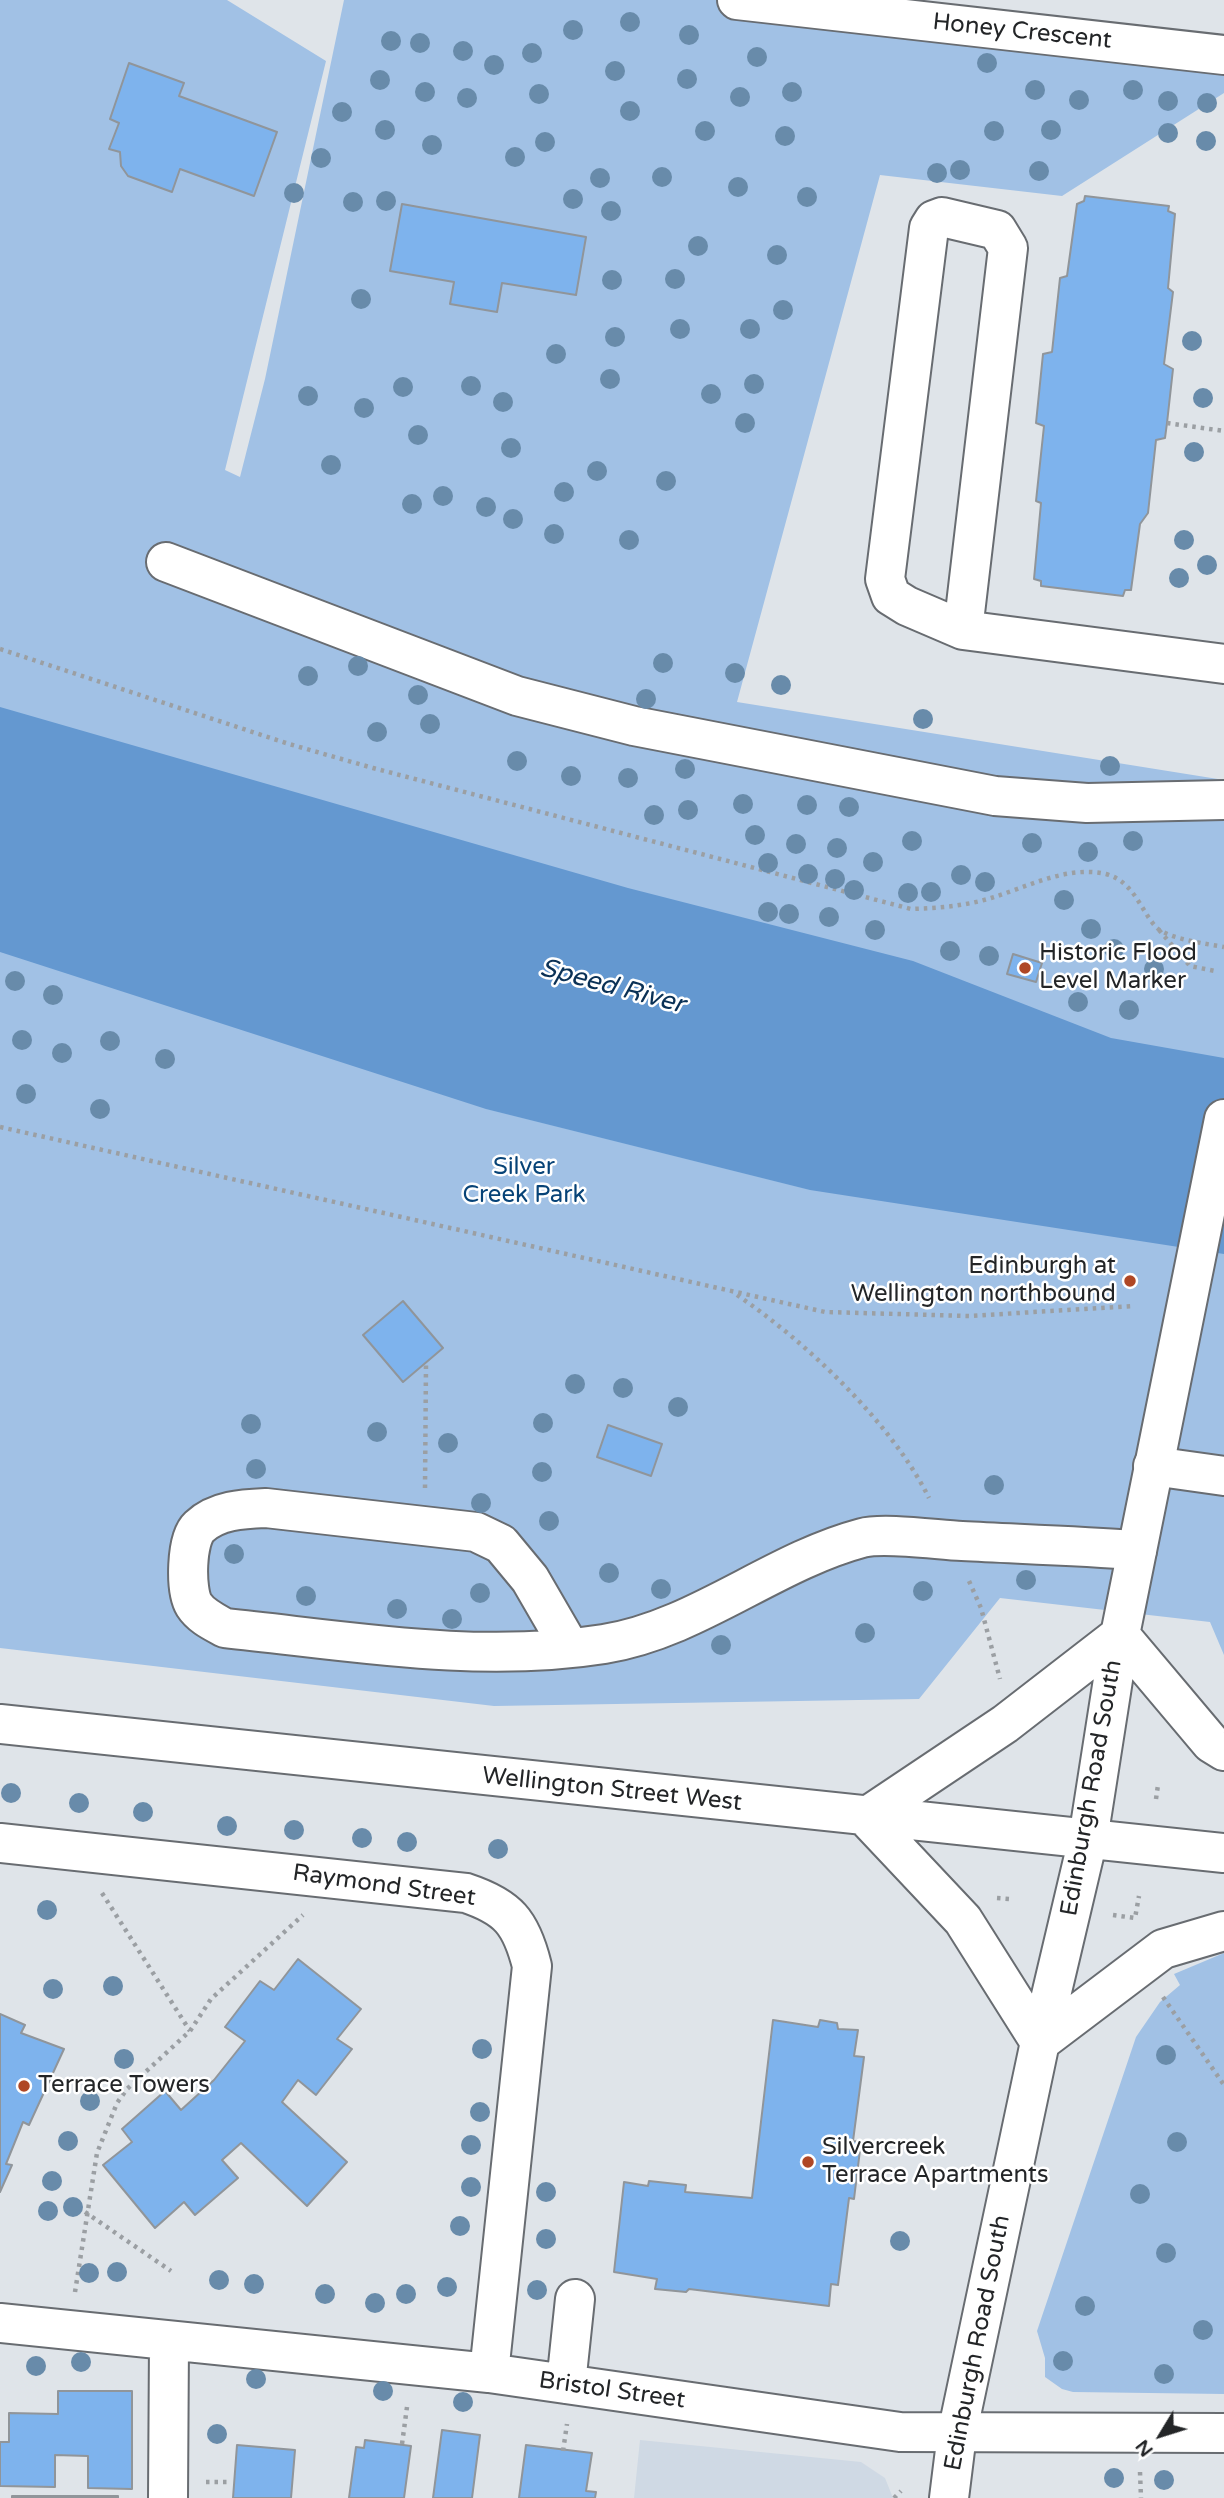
<!DOCTYPE html>
<style>
body{margin:0}
#map{position:relative;width:1224px;height:2498px;overflow:hidden;background:#dfe4e9;font-family:"Varela Round",sans-serif}
canvas{display:block}
.north{position:absolute;left:1126px;top:2400px;width:70px;height:70px;-webkit-text-stroke:5px #fff;paint-order:stroke;rotate:232deg;font-size:19px;font-weight:700;line-height:28px;text-align:center;color:#232527}
.north::after{content:'';display:block;margin:auto;width:24px;height:32px;background:#232527;clip-path:polygon(50% 0,100% 100%,50% 72%,0 100%)}
</style>
<div id="map">
<canvas width="1224" height="2498"></canvas>
<div class="north">N</div>
</div>
<script>
const ctx = document.querySelector('canvas').getContext('2d');
ctx.lineJoin = 'round';
function fill(path, color) { ctx.fillStyle = color; ctx.fill(path, 'evenodd'); }
function stroke(path, color, width, dash) { ctx.strokeStyle = color; ctx.lineWidth = width; ctx.lineCap = dash ? 'butt' : 'round'; ctx.setLineDash(dash || []); ctx.stroke(path); }
function write(font, color, halo, rows, align = 'center') {
  ctx.font = font + ' "Varela Round",sans-serif'; ctx.lineWidth = 5; ctx.setLineDash([]); ctx.textBaseline = 'middle'; ctx.strokeStyle = halo; ctx.fillStyle = color; for (const [text, x, y, turn = 0] of rows) {
    ctx.save(); ctx.translate(x, y); ctx.rotate((+turn || 0) * Math.PI / 180); ctx.textAlign = isNaN(turn) ? turn : align; if (halo) ctx.strokeText(text, 0, 0); ctx.fillText(text, 0, 0); ctx.restore();
  }
}
const built = new Path2D(`
 M640,2440L861,2462L885,2478L893,2498H634Z`);
const green = new Path2D(`
 M0,0H227L326,61L225,470L240,477L265,379L344,0H846L1224,53V93L1062,196L880,175L737,702L1224,780V1655L1210,1622L1000,1598L919,1699L494,1706L0,1648Z
 M1224,1953V2394L1073,2392L1062,2389L1045,2377V2358L1037,2331L1136,2037L1160,2002L1180,1985L1174,1974Z`);
const water = new Path2D(`
 M0,707L628,888L913,961L1111,1038L1224,1058V1254L810,1190L486,1109L0,952Z`);
const building = new Path2D(`
 M129,63L184,83L179,96L277,132L254,196L180,169L172,192L128,176L121,166L120,152L109,149L119,123L110,119Z
 M1085,196L1169,206L1168,211L1175,214L1168,288L1173,292L1164,364L1173,369L1167,423L1165,438L1156,440L1148,513L1140,524L1131,590H1125L1123,596L1041,586V581L1034,579L1041,503L1036,501L1044,426L1036,423L1043,354L1052,352L1060,278L1067,276L1077,204L1084,201Z
 M402,204L586,237L576,295L502,283L497,312L450,304L454,282L390,271Z
 M1013,954L1042,963L1036,982L1007,974Z
 M403,1301L443,1348L403,1382L363,1335Z
 M608,1425L662,1444L651,1476L597,1457Z
 M298,1959L361,2009L337,2039L352,2049L316,2095L298,2080L282,2102L347,2162L307,2206L241,2143L222,2160L238,2178L195,2215L184,2202L155,2228L103,2165L132,2142L122,2129L165,2091L181,2110L214,2080L245,2041L225,2027L260,1981L274,1990Z
 M0,2014L25,2025L21,2033L64,2049L29,2125L23,2122L6,2164L12,2165L0,2192Z
 M773,2020L818,2027L820,2020L837,2023L838,2029L858,2030L854,2056L864,2057L853,2141L861,2142L854,2199L849,2198L838,2285L831,2284L829,2306L689,2289L686,2292L655,2289L657,2279L614,2272L624,2182L648,2186L649,2181L686,2185L685,2192L752,2198Z
 M58,2391H132V2489L88,2488V2456L55,2455V2487L0,2486V2442H9V2413L58,2414Z
 M442,2430L480,2435L472,2498H433Z
 M365,2440L411,2446L404,2498H349L356,2447L364,2448Z
 M237,2445L295,2450L291,2498H233Z
 M526,2445L592,2453L586,2491L596,2492L595,2498H519Z
 M12,2496H118V2498H12Z`);
const path = new Path2D(`
 M1167,423L1224,431
 M0,649L289,744L373,768L911,909C939,908 965,906 991,898C1027,887 1068,865 1106,874C1135,882 1141,912 1157,928C1170,939 1207,944 1224,947
 M1159,930L1190,966L1215,971
 M0,1127L825,1312L969,1316L1133,1306
 M737,1295C805,1341 892,1423 929,1498
 M425,1488L426,1363
 M969,1581L981,1608L1000,1679
 M1156,1799L1158,1785
 M102,1893L190,2031
 M997,1898L1010,1899
 M1113,1915L1135,1918L1139,1896
 M1163,1997L1224,2085
 M85,2212L171,2271
 M75,2292L97,2153L117,2103L127,2089L190,2031L211,1999L303,1915
 M402,2444L407,2407
 M563,2451L567,2424
 M1140,2472L1141,2498
 M206,2482H230
 M894,2498L901,2491`);
const minor = new Path2D(`
 M737,0L1224,55
 M166,562L517,696L634,726L995,796L1087,803L1224,800
 M963,630L1008,248L997,230L942,217L934,220L929,228L885,579L891,596L907,606L963,630L1224,664
 M1153,1466L1224,1476
 M570,1648L530,1579L501,1544L476,1532L266,1508C243,1509 217,1510 199,1527C186,1539 185,1590 194,1605C201,1616 214,1622 225,1628C350,1641 478,1664 604,1644C697,1629 772,1562 862,1538C884,1532 938,1540 962,1541C1021,1544 1079,1546 1137,1550
 M0,1843L466,1893C508,1907 521,1922 532,1966L489,2373
 M0,2323L489,2373L900,2432L1224,2433
 M566,2384L575,2299
 M168,2498L169,2342`);
const major = new Path2D(`
 M1120,1635L1211,1743L1224,1751
 M0,1724L1224,1853
 M866,1817L1005,1724L1120,1635
 M866,1817L963,1920L1040,2042
 M1040,2042L1163,1949L1224,1931
 M949,2498L957,2434L1040,2042L1088,1839L1120,1635L1224,1119`);
const trees = [
 [630,22],
 [573,30],
 [689,35],
 [391,41],
 [420,43],
 [463,51],
 [532,53],
 [757,57],
 [987,63],
 [494,65],
 [615,71],
 [687,79],
 [380,80],
 [1035,90],
 [1133,90],
 [425,92],
 [792,92],
 [539,94],
 [740,97],
 [467,98],
 [1079,100],
 [1168,101],
 [1207,103],
 [630,111],
 [342,112],
 [385,130],
 [1051,130],
 [705,131],
 [994,131],
 [1168,133],
 [785,136],
 [1206,141],
 [545,142],
 [432,145],
 [515,157],
 [321,158],
 [960,170],
 [1039,171],
 [937,173],
 [662,177],
 [600,178],
 [738,187],
 [294,193],
 [807,197],
 [573,199],
 [386,201],
 [353,202],
 [611,211],
 [698,246],
 [777,255],
 [675,279],
 [612,280],
 [361,299],
 [783,310],
 [680,329],
 [750,329],
 [615,337],
 [1192,341],
 [556,354],
 [610,379],
 [754,384],
 [471,386],
 [403,387],
 [711,394],
 [308,396],
 [1203,398],
 [503,402],
 [364,408],
 [745,423],
 [418,435],
 [511,448],
 [1194,452],
 [331,465],
 [597,471],
 [666,481],
 [564,492],
 [443,496],
 [412,504],
 [486,507],
 [513,519],
 [554,534],
 [629,540],
 [1184,540],
 [1207,565],
 [1179,578],
 [663,663],
 [358,666],
 [735,673],
 [308,676],
 [781,685],
 [418,695],
 [646,699],
 [923,719],
 [430,724],
 [377,732],
 [517,761],
 [1110,766],
 [685,769],
 [571,776],
 [628,778],
 [743,804],
 [807,805],
 [849,807],
 [688,810],
 [654,815],
 [755,835],
 [912,841],
 [1133,841],
 [1032,843],
 [796,844],
 [837,848],
 [1088,852],
 [873,862],
 [768,863],
 [808,874],
 [961,875],
 [835,879],
 [985,882],
 [854,890],
 [931,892],
 [908,893],
 [1064,900],
 [768,912],
 [789,914],
 [829,917],
 [1091,929],
 [875,930],
 [1114,949],
 [950,951],
 [989,956],
 [1154,969],
 [15,981],
 [53,995],
 [1078,1002],
 [1129,1010],
 [22,1040],
 [110,1041],
 [62,1053],
 [165,1059],
 [26,1094],
 [100,1109],
 [575,1384],
 [623,1388],
 [678,1407],
 [543,1423],
 [251,1424],
 [377,1432],
 [448,1443],
 [256,1469],
 [542,1472],
 [994,1485],
 [481,1503],
 [549,1521],
 [234,1554],
 [609,1573],
 [1026,1580],
 [661,1589],
 [923,1591],
 [480,1593],
 [306,1596],
 [397,1609],
 [452,1619],
 [865,1633],
 [721,1645],
 [11,1793],
 [79,1803],
 [143,1812],
 [227,1826],
 [294,1830],
 [362,1838],
 [407,1842],
 [498,1849],
 [47,1910],
 [113,1986],
 [53,1989],
 [482,2049],
 [1166,2055],
 [124,2059],
 [90,2101],
 [480,2112],
 [68,2141],
 [1177,2142],
 [471,2145],
 [52,2181],
 [471,2187],
 [546,2192],
 [1140,2194],
 [73,2207],
 [48,2211],
 [460,2226],
 [546,2239],
 [900,2241],
 [1166,2253],
 [117,2272],
 [89,2273],
 [219,2280],
 [254,2284],
 [447,2287],
 [537,2290],
 [325,2294],
 [406,2294],
 [375,2303],
 [1085,2306],
 [1203,2330],
 [1063,2361],
 [81,2362],
 [36,2366],
 [1164,2374],
 [256,2379],
 [383,2391],
 [463,2402],
 [217,2434],
 [1114,2478],
 [1164,2480]
];
const markers = [
 [1025,968,7,"#af4725"],
 [1130,1281,7,"#af4725"],
 [24,2086,7,"#af4725"],
 [808,2162,7,"#af4725"]
];
const streetNames = [
 ["Honey Crescent",1022,32,6],
 ["Edinburgh Road South",1092,1788,-80],
 ["Wellington Street West",612,1790,6],
 ["Raymond Street",384,1886,8],
 ["Edinburgh Road South",978,2343,-79],
 ["Bristol Street",612,2391,8]
];
const poiNames = [
 ["Historic Flood",1039,954],
 ["Level Marker",1039,982],
 ["Edinburgh at",1116,1267,"right"],
 ["Wellington northbound",1116,1295,"right"],
 ["Terrace Towers",38,2086],
 ["Silvercreek",822,2148],
 ["Terrace Apartments",822,2176]
];
const parkNames = [
 ["Silver",524,1168],
 ["Creek Park",524,1196]
];
const waterNames = [
 ["Speed River",612,987,15]
];
fill(built, '#cfd9e4');
fill(green, '#a1c1e5');
fill(water, '#6498d0');
fill(building, '#7eb3ed');
stroke(building, '#90959a', 2);
stroke(minor, '#686c71', 42);
stroke(major, '#686c71', 42);
stroke(path, '#9b9fa3', 4.5, [3.5, 5]);
stroke(minor, '#fff', 38);
stroke(major, '#fff', 38);
ctx.fillStyle = '#688baa';
for (const [x, y] of trees) { ctx.beginPath(); ctx.arc(x, y, 10, 0, 2 * Math.PI); ctx.fill(); }
for (const [x, y, r, color] of markers) { const dot = new Path2D(); dot.arc(x, y, r, 0, 2 * Math.PI); ctx.fillStyle = color; ctx.fill(dot); stroke(dot, '#fff', 2.5); }
write('24px', '#232527', '#fff', streetNames);
write('24px', '#232527', '#fff', poiNames, 'left');
write('24px', '#074377', '#fff', parkNames);
write('italic 26px', '#0a3156', '#fff', waterNames);
</script>
